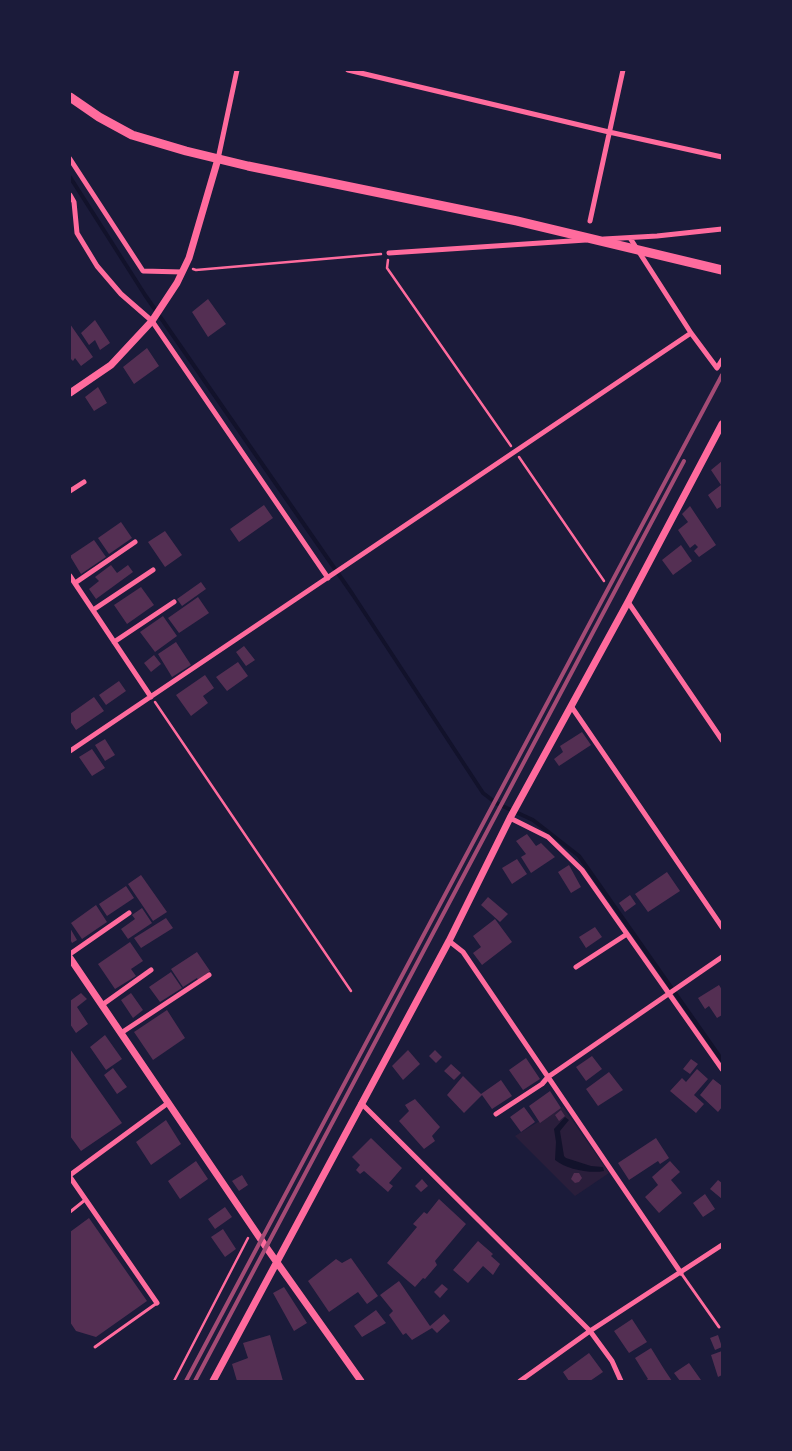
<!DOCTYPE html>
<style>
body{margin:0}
#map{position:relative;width:792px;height:1451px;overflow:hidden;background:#1b1b3a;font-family:"Nunito Sans",sans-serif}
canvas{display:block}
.frame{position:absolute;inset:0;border:71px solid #1b1b3a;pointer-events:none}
</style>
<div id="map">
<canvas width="792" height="1451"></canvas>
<div class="frame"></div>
</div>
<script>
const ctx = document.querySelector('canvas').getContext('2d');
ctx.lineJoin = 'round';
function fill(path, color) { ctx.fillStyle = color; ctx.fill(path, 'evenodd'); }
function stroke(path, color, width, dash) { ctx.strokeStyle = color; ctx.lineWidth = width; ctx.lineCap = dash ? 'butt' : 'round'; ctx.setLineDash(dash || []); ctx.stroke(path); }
const green = new Path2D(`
 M563,1107L609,1173L575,1196L515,1136Z`);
const water = new Path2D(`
 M565,1117L569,1120L560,1131L564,1156L566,1158L591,1166L603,1167L604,1171C590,1174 566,1169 555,1160L556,1142L554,1129Z`);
const stream = new Path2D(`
 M70,177L145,295L353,595L483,793L496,803L533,820L579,856L722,1060`);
const building = new Path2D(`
 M208,299L226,324L208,337L192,312Z
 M95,320L110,343L100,350L95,340L89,345L81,333Z
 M70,324L93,357L81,366L75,358L73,361L70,358Z
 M147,348L159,366L134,384L123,367Z
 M98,387L107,403L94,411L85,397Z
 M722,461V506L717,509L708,495L721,485L711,470Z
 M264,505L273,518L239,542L230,529Z
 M690,506L716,545L699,557L694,551L698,547L695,544L690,548L678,530L688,522L682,514Z
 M121,522L132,538L109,554L98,538Z
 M165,531L182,555L165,567L148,542Z
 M94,540L106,557L81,574L70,556Z
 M681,545L692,561L673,575L662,560Z
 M111,565L117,573L128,565L133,572L96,599L89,589L99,581L95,577Z
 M201,582L206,589L182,606L177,599Z
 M141,587L154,605L127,624L114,605Z
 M198,597L209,613L179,633L168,618Z
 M163,616L177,636L155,652L140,632Z
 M176,642L191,665L172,677L158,654Z
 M244,646L255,660L246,666L236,652Z
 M154,655L161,664L151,672L144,663Z
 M238,662L248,676L227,691L216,677Z
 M205,675L214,688L203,696L208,703L191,716L176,695Z
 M119,681L126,691L106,705L99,695Z
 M94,697L104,711L76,730L70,721V714Z
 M582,732L591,745L559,766L554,759L563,752L560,746Z
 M105,739L115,755L105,761L95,745Z
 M92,749L105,768L92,776L79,757Z
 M527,834L536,846L541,843L555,857L531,873L521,857L526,854L516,841Z
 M517,859L527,874L512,884L502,868Z
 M569,865L581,887L571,893L558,872Z
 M667,872L680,891L648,912L635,894Z
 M141,875L167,912L153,921L128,884Z
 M126,886L134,898L107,916L99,904Z
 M630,895L636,904L625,912L619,903Z
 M488,897L508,914L500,922L481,905Z
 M96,905L107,922L82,939L71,923Z
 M142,908L152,923L128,939L121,929L135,919L132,915Z
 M166,918L173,928L141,948L134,938Z
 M495,919L512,942L482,965L473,953L481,947L473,936Z
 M595,927L602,937L586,948L579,937Z
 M70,928L77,940L72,943L70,939Z
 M130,942L143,961L131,969L136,976L115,989L98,964Z
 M197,952L210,971L198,980L197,978L183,987L171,969Z
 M171,972L182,988L160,1002L149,987Z
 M719,985L722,990V1015L717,1018L709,1006L705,1009L698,998Z
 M81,993L87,999L77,1007L88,1024L76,1033L70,1024V1001Z
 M131,993L143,1010L133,1018L121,1000Z
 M167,1010L185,1038L153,1060L134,1032Z
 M105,1035L122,1059L106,1070L90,1047Z
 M70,1049L122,1123L81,1151L70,1136Z
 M408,1050L420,1064L403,1080L392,1066Z
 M435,1050L442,1057L436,1063L429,1056Z
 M592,1056L602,1069L586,1081L576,1067Z
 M526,1058L540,1079L523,1090L509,1070Z
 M691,1059L698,1064L690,1074L683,1069Z
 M451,1064L461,1073L454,1080L444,1071Z
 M113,1068L127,1087L117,1094L104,1075Z
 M697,1069L708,1079L694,1095L704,1104L696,1113L670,1091L682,1078L686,1082Z
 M609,1072L623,1090L598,1106L586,1089Z
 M463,1076L481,1094L501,1080L512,1096L492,1109L482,1095L464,1113L447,1095Z
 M713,1079L722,1086V1107L718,1112L700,1095Z
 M550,1091L561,1108L540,1123L529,1106Z
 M415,1099L440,1127L432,1136L435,1141L424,1149L399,1121L409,1111L405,1105Z
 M524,1107L535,1122L521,1132L510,1117Z
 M561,1110L565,1116L559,1121L555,1115Z
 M166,1120L181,1144L151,1165L136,1142Z
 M371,1138L402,1168L389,1183L393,1186L388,1192L364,1171L360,1174L356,1170L360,1165L352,1157Z
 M656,1138L669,1158L660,1164L658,1161L629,1180L618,1163Z
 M196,1161L208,1179L180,1199L168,1181Z
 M670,1161L680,1172L671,1180L682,1193L659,1213L645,1197L658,1185L652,1177Z
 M574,1173H579L582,1178L579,1182L575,1183L571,1179Z
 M242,1175L248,1185L239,1191L232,1181Z
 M422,1179L428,1186L421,1192L415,1186Z
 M718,1180L722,1183V1199L710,1189Z
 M705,1194L715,1209L703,1217L693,1203Z
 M439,1199L466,1224L435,1261L437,1265L425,1279L423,1278L415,1287L387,1263L417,1227L413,1224L424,1212L427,1214Z
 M225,1207L232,1217L215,1229L208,1219Z
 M89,1218L147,1301L96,1337L76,1331L70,1322V1232Z
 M223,1229L236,1249L225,1257L211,1237Z
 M478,1241L493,1254L491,1256L500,1264L493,1275L483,1266L468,1283L453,1270Z
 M351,1258L378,1296L367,1304L358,1292L329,1312L308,1281L336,1259L342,1263Z
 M399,1281L430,1326L444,1314L450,1321L437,1333L432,1328L412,1340L406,1333L403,1335L389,1315L393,1311L380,1295Z
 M442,1284L448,1289L440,1298L434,1292Z
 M284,1287L307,1323L294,1331L273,1293Z
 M376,1310L386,1323L362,1337L354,1326Z
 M632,1319L647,1342L629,1353L614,1331Z
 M270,1335L283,1381H242V1380L237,1381L232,1364L248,1358L243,1343Z
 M718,1335L722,1347L715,1350L710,1338Z
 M651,1348L664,1369L672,1381H645L648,1379L635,1358Z
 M722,1351V1375L718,1377L711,1355Z
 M589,1353L603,1372L590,1381H569L563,1372Z
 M689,1363L701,1380L699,1381H680L674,1373Z`);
const path = new Path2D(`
 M388,260L387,268L511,446
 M193,269L196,270L381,254
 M519,457L604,581
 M155,702L351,991
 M174,1381L248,1238`);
const service = new Path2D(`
 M70,1212L85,1200
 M681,1273L719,1327
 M95,1347L157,1303`);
const minor = new Path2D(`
 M348,70L609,132L722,157
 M70,159L143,271L182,272
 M218,159L237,70
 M70,195L74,202L77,233L97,266L121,294L152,321L328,578
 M590,221L623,70
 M630,238L691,333L717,368L722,360
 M604,239L657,236L722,229
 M389,253L586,240
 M70,491L84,482
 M70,576L151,697
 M75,583L135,542
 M628,602L722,740
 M93,610L153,570
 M114,642L174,602
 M571,706L722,927
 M70,751L691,333
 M510,818L548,837L582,870L722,1069
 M449,941L463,952L548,1077L542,1084L496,1114
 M70,954L129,913
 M576,967L627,934
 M102,1005L151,970
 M121,1033L209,975
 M361,1103L590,1331L612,1361L621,1381
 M70,1175L168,1103
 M70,1177L157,1303
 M681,1273L548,1077L722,957
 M520,1381L590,1331L722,1245`);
const tertiary = new Path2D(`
 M70,393L111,365L152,321L177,283L189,258L218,159
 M70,958L266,1247L361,1381
 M213,1381L449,941L510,818L628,602L722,424`);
const primary = new Path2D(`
 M70,97L99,117L132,135L186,151L248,166L517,221L722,270`);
const rail = new Path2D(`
 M186,1381L722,375
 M195,1381L684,461`);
fill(green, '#2a1e3b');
fill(water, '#12122b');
stroke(stream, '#12122b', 4);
fill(building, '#542f53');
stroke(path, '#ff6b9d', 2.5);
stroke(service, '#ff6b9d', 3);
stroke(minor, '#ff6b9d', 5);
stroke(tertiary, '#ff6b9d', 7);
stroke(primary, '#ff6b9d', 9);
stroke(rail, '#a44b75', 4);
</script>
